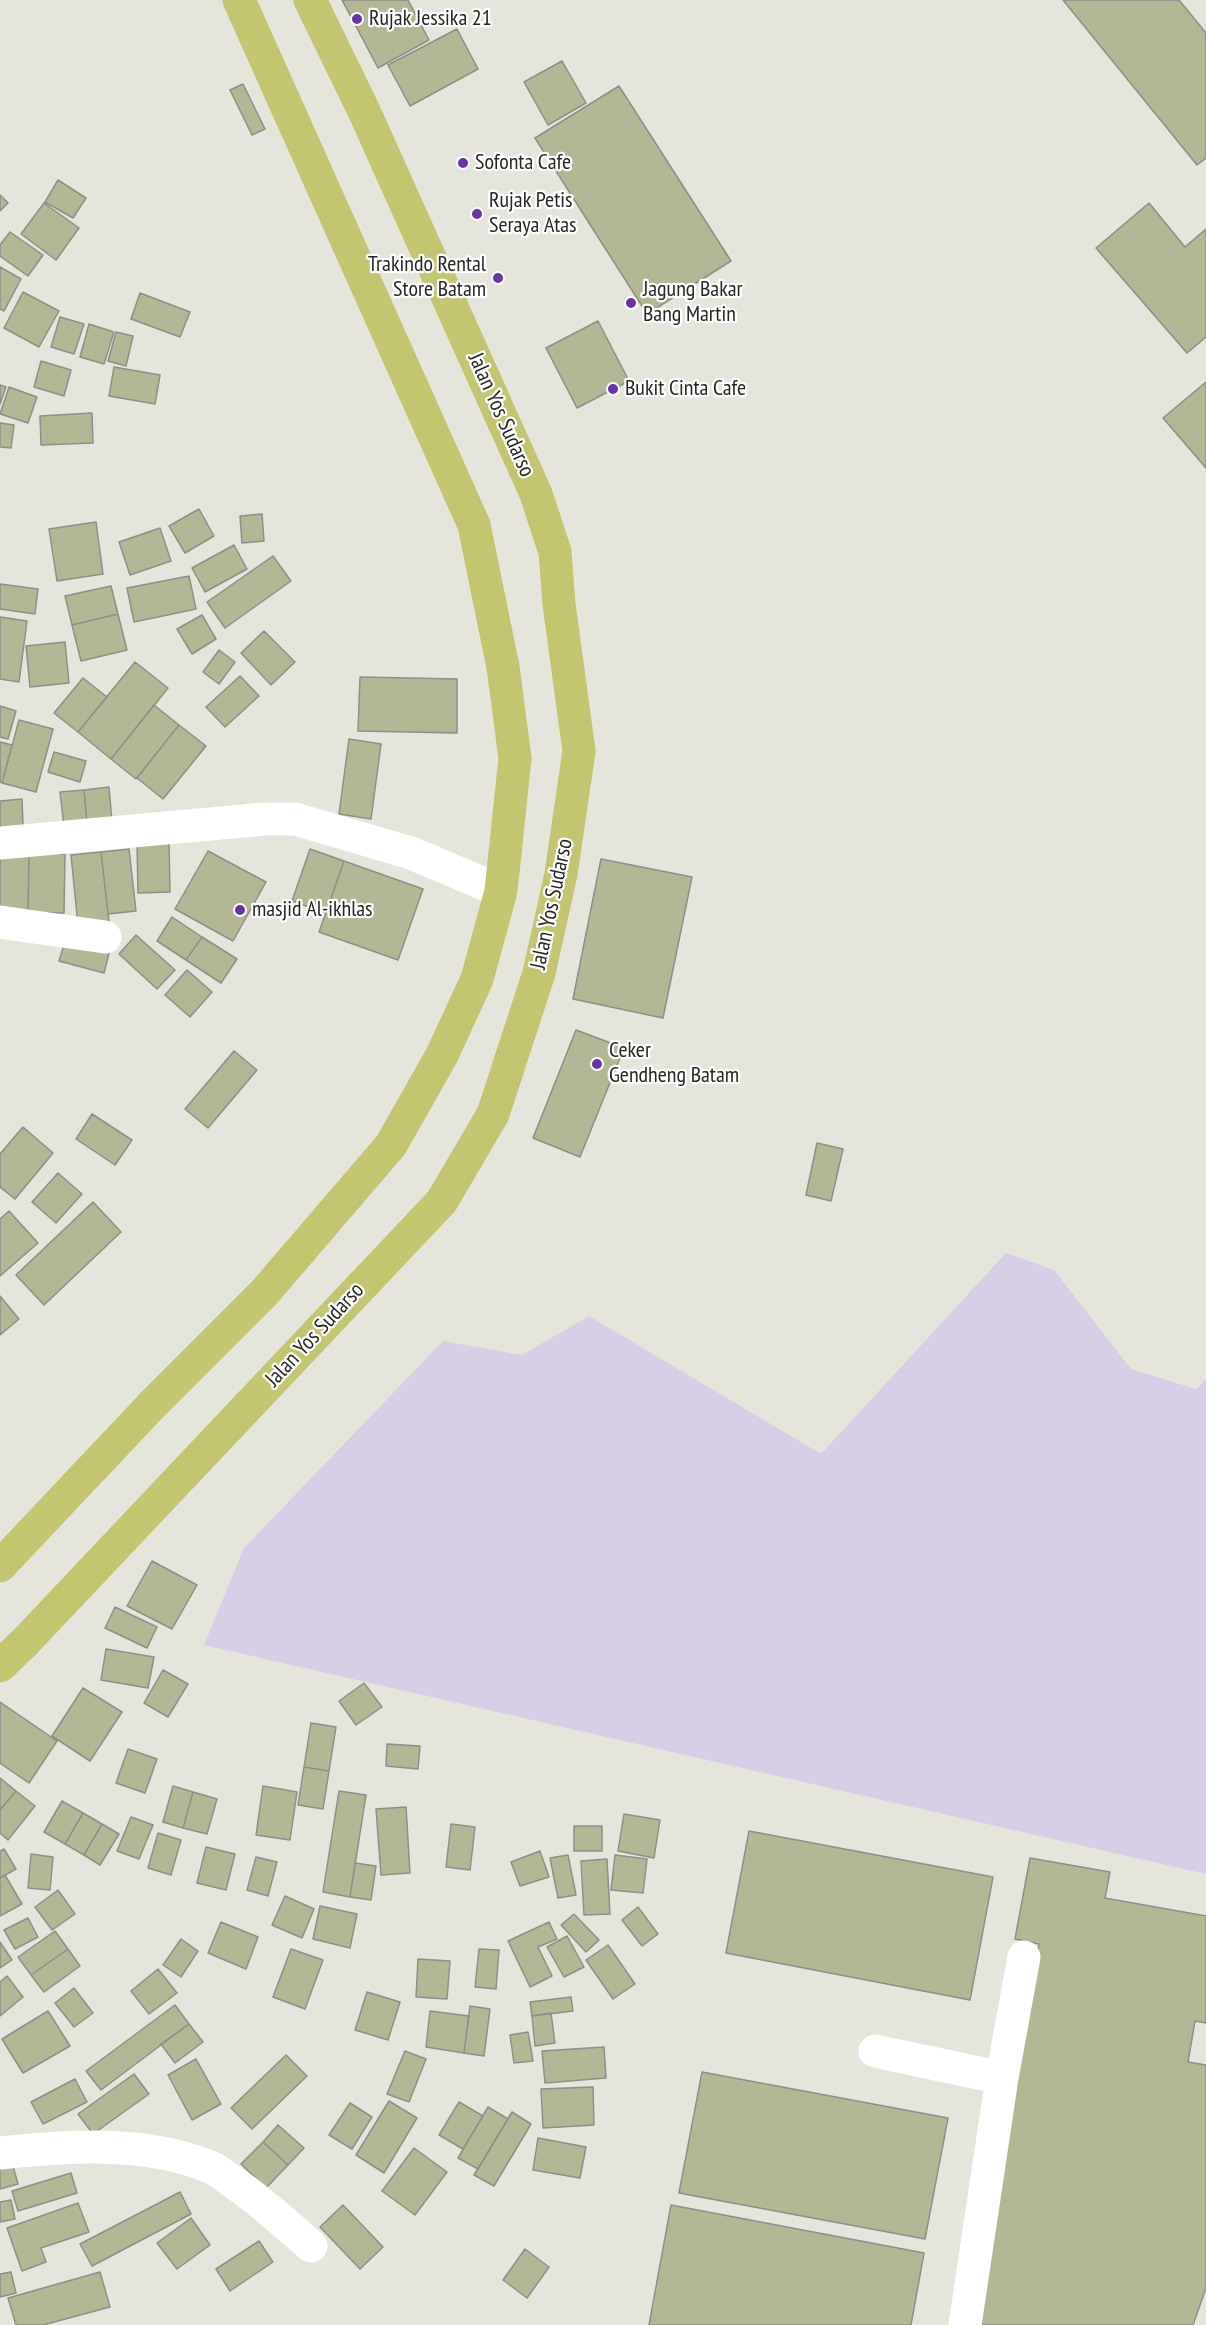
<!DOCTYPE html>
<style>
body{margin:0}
canvas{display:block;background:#e5e5dc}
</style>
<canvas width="1206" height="2325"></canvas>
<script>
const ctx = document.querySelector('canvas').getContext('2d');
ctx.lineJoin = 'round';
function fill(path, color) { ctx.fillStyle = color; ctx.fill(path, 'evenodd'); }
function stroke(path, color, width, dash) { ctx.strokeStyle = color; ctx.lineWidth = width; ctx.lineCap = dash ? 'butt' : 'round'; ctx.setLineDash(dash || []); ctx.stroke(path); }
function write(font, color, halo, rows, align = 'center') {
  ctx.font = font + ' "PT Sans Narrow",sans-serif'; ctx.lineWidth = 4.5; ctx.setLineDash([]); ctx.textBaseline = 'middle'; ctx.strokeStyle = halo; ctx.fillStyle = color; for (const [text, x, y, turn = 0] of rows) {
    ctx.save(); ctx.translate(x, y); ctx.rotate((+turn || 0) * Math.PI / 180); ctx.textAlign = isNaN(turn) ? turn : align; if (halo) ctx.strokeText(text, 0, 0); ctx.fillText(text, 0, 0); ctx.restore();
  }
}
const green = new Path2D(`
 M1006,1253L1054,1270L1131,1369L1196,1389L1206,1379V1874L204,1645L244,1548L443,1341L522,1355L589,1316L821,1454Z`);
const building = new Path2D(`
 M342,0H408L429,40L378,68Z
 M1063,0H1179L1206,33V158L1197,165Z
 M457,29L478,69L410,106L388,65Z
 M562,61L586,103L548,125L524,82Z
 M243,84L265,129L252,135L230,90Z
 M619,86L731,261L647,314L535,138Z
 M58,180L86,198L73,218L45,202Z
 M0,195L8,203L0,211Z
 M44,203L79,228L56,260L21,234Z
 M1149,203L1185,247L1206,229V337L1187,353L1096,248Z
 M10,232L43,255L28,276L0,256V245Z
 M0,267L21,279L4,311L0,309Z
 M23,292L59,311L39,347L4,328Z
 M140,293L190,312L180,337L131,319Z
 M60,317L84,324L74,354L51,347Z
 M598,321L629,381L577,408L546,348Z
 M89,324L114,332L104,364L80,357Z
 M116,332L133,336L126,366L108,361Z
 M41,361L71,370L64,396L34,387Z
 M114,367L160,375L155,404L109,396Z
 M1206,382V468L1163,418Z
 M0,385L6,387L0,404Z
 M9,387L37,397L28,423L0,414Z
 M92,413L93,443L41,445L40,416Z
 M0,423L14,425L11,448L0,447Z
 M199,509L214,536L185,553L169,526Z
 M262,514L264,541L242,543L240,516Z
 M96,522L103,574L57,581L49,529Z
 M160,528L171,561L130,575L119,542Z
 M234,545L247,569L205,592L192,568Z
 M273,556L291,581L225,628L207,602Z
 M189,576L196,609L134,622L127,588Z
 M0,584L38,589L35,614L0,609Z
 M111,586L118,614L72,625L65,596Z
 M118,614L127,650L81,661L72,625Z
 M202,615L216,639L192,654L177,629Z
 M0,617L27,621L19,682L0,679Z
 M264,631L295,662L271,685L241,653Z
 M65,642L69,683L30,687L26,646Z
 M219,650L235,662L219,684L203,672Z
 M135,662L168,688L111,759L78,732Z
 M240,676L259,696L225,727L206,707Z
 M360,677L457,679V733L358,731Z
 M83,678L107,697L78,732L54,713Z
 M154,705L179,725L136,779L111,759Z
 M0,706L16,711L8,739L0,737Z
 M19,720L53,729L36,792L2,783Z
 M179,725L206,746L163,799L137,778Z
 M349,739L381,744L371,819L339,814Z
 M0,742L12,745L2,783L0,782Z
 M54,752L86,761L80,782L48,772Z
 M109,787L112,822L87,824L84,790Z
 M84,790L87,824L64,827L60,792Z
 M22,799L23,826L0,828V801Z
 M137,842H169L170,892L138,893Z
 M129,849L136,911L108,914L101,852Z
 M310,849L344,861L326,913L292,901Z
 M208,851L266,882L233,941L175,909Z
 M101,852L109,922L78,925L71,855Z
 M0,853L29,854L28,913H0Z
 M29,854H65L64,913H28Z
 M601,859L692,877L663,1018L573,999Z
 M344,861L423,889L398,960L319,932Z
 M172,917L202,937L186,960L157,941Z
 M136,935L175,970L157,989L119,954Z
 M202,937L237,959L221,983L186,960Z
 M66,938L110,949L104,973L59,961Z
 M187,970L212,992L190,1017L165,995Z
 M576,1030L624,1048L580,1157L533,1138Z
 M234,1051L257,1070L208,1128L185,1109Z
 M92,1114L132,1140L115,1165L76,1139Z
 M23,1127L53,1153L15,1199L0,1187V1154Z
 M817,1143L843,1149L831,1201L806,1195Z
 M58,1173L82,1194L56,1223L32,1202Z
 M93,1202L121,1232L44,1305L16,1275Z
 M9,1211L38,1243L0,1276V1219Z
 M0,1296L19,1319L0,1335Z
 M152,1561L197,1585L172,1629L127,1606Z
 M115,1607L157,1627L147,1648L105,1628Z
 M106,1649L154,1657L148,1688L101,1680Z
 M163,1670L188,1684L168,1717L144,1703Z
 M364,1683L382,1707L356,1725L339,1701Z
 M83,1688L122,1712L90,1761L52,1736Z
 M0,1702L57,1741L29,1783L0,1763Z
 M311,1723L336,1727L329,1771L304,1767Z
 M387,1744L420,1746L418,1769L386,1766Z
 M128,1749L157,1759L145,1793L116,1783Z
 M304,1767L329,1771L323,1809L298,1805Z
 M0,1778L16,1791L0,1810Z
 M173,1786L193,1792L183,1828L163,1822Z
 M263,1786L297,1792L290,1840L256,1835Z
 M16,1791L35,1806L8,1840L0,1833V1810Z
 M339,1791L366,1795L350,1897L323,1892Z
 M193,1792L217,1799L207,1834L183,1828Z
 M62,1801L83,1813L65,1844L44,1832Z
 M406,1807L410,1873L381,1875L376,1809Z
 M83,1813L102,1824L84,1855L65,1844Z
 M624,1814L660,1820L654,1858L618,1851Z
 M131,1817L153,1825L139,1859L117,1851Z
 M102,1824L119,1834L100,1865L84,1855Z
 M451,1824L475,1827L470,1870L446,1867Z
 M574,1826H602V1851H574Z
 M749,1831L993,1877L970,2000L726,1953Z
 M158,1833L181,1840L171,1875L148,1868Z
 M206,1847L235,1854L226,1890L197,1883Z
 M4,1849L16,1869L0,1878V1851Z
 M540,1851L549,1877L520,1886L511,1862Z
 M31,1854L53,1857L50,1890L28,1888Z
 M568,1855L576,1895L558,1898L550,1858Z
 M615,1855L647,1859L643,1893L611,1890Z
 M256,1857L277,1862L268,1896L247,1890Z
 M1030,1858L1110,1872L1105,1898L1206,1916V2023L1195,2021L1188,2062L1206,2065V2288L1193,2325H969L1039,1944L1015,1939Z
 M607,1859L610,1914L584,1915L581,1861Z
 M355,1863L376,1866L371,1900L350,1897Z
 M5,1875L22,1904L0,1916V1878Z
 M58,1890L75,1914L52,1930L35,1907Z
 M285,1896L314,1909L302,1938L272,1925Z
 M320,1906L357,1914L350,1948L313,1939Z
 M638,1907L658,1934L642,1946L622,1920Z
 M574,1914L599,1940L586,1952L561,1925Z
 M28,1918L38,1937L15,1949L4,1930Z
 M221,1922L258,1937L246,1969L208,1953Z
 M549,1922L557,1939L538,1947L552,1976L530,1987L508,1941Z
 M55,1931L68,1949L31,1975L18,1957Z
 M567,1936L584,1967L564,1977L547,1947Z
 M181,1939L198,1951L181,1977L163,1965Z
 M0,1942L12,1960L0,1968Z
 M608,1945L635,1984L613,1999L586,1960Z
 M68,1949L80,1966L44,1992L31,1975Z
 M291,1949L323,1960L305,2009L273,1997Z
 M479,1949L499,1950L496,1989L475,1987Z
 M418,1959L450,1961L447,1999L416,1997Z
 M158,1969L177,1993L149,2014L131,1991Z
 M7,1976L23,1997L0,2016V1982Z
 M74,1988L93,2013L74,2027L55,2003Z
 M367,1992L400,2002L388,2040L355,2030Z
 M571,1997L573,2011L532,2016L530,2002Z
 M175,2005L189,2024L101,2090L86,2071Z
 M470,2006L490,2009L484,2056L464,2053Z
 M48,2011L70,2046L23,2073L2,2039Z
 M430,2011L469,2016L464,2053L426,2047Z
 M551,2013L555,2043L535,2046L532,2016Z
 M189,2024L203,2042L175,2063L161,2044Z
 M528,2032L533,2061L514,2063L510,2035Z
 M604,2047L606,2078L545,2083L542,2051Z
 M405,2051L426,2059L409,2102L387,2094Z
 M286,2055L307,2076L252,2129L231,2108Z
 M196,2059L221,2104L192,2120L168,2075Z
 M702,2072L948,2118L925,2239L679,2193Z
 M134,2074L149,2094L93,2134L78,2114Z
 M75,2079L87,2102L43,2124L31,2102Z
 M593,2087L594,2125L543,2128L541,2089Z
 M389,2101L417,2118L384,2173L356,2155Z
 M459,2102L483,2116L463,2149L439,2135Z
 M350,2103L372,2117L352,2149L329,2135Z
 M488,2107L508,2119L478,2169L458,2158Z
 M512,2112L531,2124L494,2186L474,2175Z
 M278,2125L304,2148L288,2165L263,2142Z
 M538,2138L586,2147L580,2178L533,2170Z
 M263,2142L288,2165L266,2188L241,2164Z
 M414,2148L447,2172L415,2215L382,2191Z
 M11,2159L18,2184L0,2189V2162Z
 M71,2173L77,2193L18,2211L12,2191Z
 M180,2192L191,2214L92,2266L80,2244Z
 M11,2200L15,2219L0,2222V2202Z
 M78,2203L89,2232L41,2248L46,2262L22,2271L7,2228Z
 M343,2205L383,2247L360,2269L320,2227Z
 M671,2205L924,2253L911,2325H649Z
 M191,2218L210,2245L177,2269L157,2243Z
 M259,2241L273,2262L230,2291L216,2269Z
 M525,2249L549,2267L527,2298L503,2280Z
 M11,2272L16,2293L0,2297V2274Z
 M100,2272L110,2307L43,2325H16L8,2298Z`);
const street = new Path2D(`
 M0,843L265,819H295L411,853L501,891
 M0,922L105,937
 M875,2051L1002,2078
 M0,2153C69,2146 144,2140 210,2167C218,2170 226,2177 233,2182C261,2201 286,2224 311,2246
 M965,2325L1002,2078L1024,1957`);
const primary = new Path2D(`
 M0,1566L151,1406L264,1293L391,1145L442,1055L477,979L501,891L515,758L503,667L474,525L239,0
 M0,1666L26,1641L442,1201L493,1114L539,973L561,874L579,751L559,604L555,552L536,494L364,111L310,0`);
const markers = [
 [357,19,6,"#6a33aa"],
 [463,163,6,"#6a33aa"],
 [477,214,6,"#6a33aa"],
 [498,278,6,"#6a33aa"],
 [631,303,6,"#6a33aa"],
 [613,389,6,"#6a33aa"],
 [240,910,6,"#6a33aa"],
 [597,1064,6,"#6a33aa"]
];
const poiNames = [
 ["Rujak Jessika 21",369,19],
 ["Sofonta Cafe",475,163],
 ["Rujak Petis",489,201],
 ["Seraya Atas",489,226],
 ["Trakindo Rental",486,265,"right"],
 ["Store Batam",486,290,"right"],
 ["Jagung Bakar",643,290],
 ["Bang Martin",643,315],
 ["Bukit Cinta Cafe",625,389],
 ["masjid Al-ikhlas",252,910],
 ["Ceker",609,1051],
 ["Gendheng Batam",609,1076]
];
const streetNames = [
 ["Jalan Yos Sudarso",501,415,66],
 ["Jalan Yos Sudarso",552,904,-78],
 ["Jalan Yos Sudarso",315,1335,-47]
];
fill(green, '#d7cee8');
fill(building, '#b4b794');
stroke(building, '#8e8f86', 1.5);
stroke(street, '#fff', 33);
stroke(primary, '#c3c56f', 33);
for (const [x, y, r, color] of markers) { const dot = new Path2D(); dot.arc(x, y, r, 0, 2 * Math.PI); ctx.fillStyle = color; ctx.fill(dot); stroke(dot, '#fff', 2); }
write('22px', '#262623', '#fff', poiNames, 'left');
write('22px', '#262623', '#fff', streetNames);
</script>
